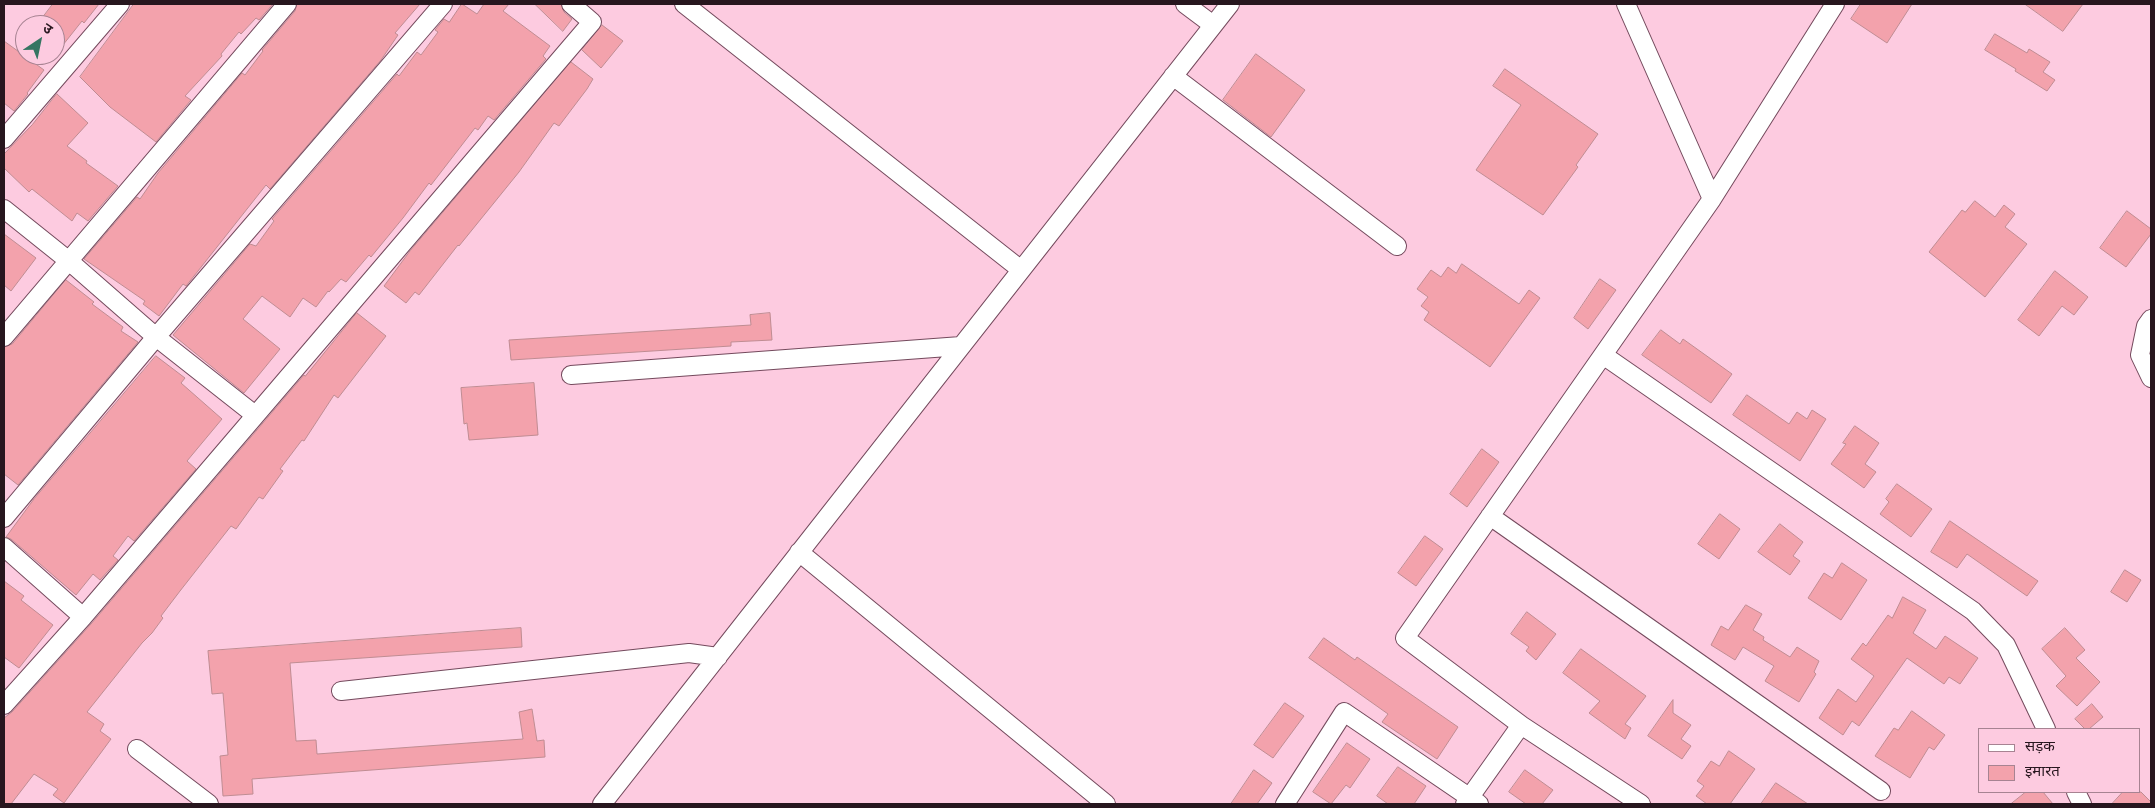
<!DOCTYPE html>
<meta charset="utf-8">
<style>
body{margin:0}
#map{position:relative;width:2155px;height:808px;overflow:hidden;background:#fdcbe0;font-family:"Crimson Pro","Noto Sans Devanagari",serif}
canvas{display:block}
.frame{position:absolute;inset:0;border:5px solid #27161e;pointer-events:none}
.legend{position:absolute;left:1978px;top:728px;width:162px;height:65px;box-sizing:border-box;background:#fdcbe0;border:1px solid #a78392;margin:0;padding:6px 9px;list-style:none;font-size:15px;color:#27161e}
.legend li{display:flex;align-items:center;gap:10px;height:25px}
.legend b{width:25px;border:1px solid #a78392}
.north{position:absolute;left:15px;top:15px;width:50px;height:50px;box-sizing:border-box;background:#fdcbe0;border:1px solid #a78392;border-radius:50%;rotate:34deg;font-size:14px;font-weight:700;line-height:20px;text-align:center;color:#27161e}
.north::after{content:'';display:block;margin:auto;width:18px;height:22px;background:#367562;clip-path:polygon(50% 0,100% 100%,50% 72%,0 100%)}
</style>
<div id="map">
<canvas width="2155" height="808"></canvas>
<div class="frame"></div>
<ul class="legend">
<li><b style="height:6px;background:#fff"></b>सड़क</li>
<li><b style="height:14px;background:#f3a2ac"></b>इमारत</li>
</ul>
<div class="north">उ</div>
</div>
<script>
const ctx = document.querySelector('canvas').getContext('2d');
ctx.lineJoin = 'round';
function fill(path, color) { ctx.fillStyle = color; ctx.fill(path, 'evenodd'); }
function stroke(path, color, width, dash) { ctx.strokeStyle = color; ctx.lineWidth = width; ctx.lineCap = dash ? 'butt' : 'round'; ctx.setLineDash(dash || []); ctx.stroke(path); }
const building = new Path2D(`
 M53,4H99L84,23L82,21L55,55V25H37Z
 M134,4H273L259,20L256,18L241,34L239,32L221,54L222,56L185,96L191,100L156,142L110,107L80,77Z
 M297,4H420L395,33L398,35L381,60L270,189L266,185L198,271L186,286L183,284L159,316L143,304L145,301L84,259L137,197L140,199L158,173L242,73L245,75L263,51L262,50L295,11Z
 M462,4L477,14L484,4H509L503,11L550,46L543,56L546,59L494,120L488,116L478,130L475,128L431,185L429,183L403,218L371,257L369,255L346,282L341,279L329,292L328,291L316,307L303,298L290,317L262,296L243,319L280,349L244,393L173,335L250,244L256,246L274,221L272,219L397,74L399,76L417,52L421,55L438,32L435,30L444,19L449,22Z
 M535,4H561L564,12L572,19L563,31Z
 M1861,4H1912L1887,43L1851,19Z
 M2025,4H2083L2063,31Z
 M602,25L623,41L601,68L582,50Z
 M1995,34L2027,53L2029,49L2050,62L2043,72L2055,80L2047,91L2015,71L2016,69L1985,50Z
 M4,41L44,70L27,93L28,94L14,111L4,103Z
 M1256,54L1305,90L1271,137L1223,100Z
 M571,62L593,79L587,89L559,126L554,123L519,172L459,246L458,245L419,295L415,292L406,303L384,286L410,251Z
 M1505,69L1598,134L1576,165L1578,167L1543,215L1476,170L1521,105L1493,86Z
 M57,94L88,123L67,146L87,161L86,163L118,186L88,221L77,213L72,221L32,189L29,192L4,168V154L32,125Z
 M1975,201L1995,217L2004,205L2015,214L2005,227L2027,244L1985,297L1929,252L1962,210L1965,212Z
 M2127,211L2151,229V234L2126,267L2100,248Z
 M4,234L36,258L11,291L4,285Z
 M1462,264L1519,304L1529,290L1540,298L1490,367L1424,320L1429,312L1421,306L1428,297L1417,289L1431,270L1441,277L1448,267L1456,273Z
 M2055,271L2088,297L2074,315L2062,306L2039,336L2018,320Z
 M1600,279L1616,290L1588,329L1574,318Z
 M66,280L94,302L92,304L123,327L121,331L138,342L18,485L4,474V347L12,344Z
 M357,313L386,336L338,398L334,395L304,441L302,440L280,469L283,471L263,499L259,497L236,529L231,526L180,591L161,616L163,618L152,633L142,643L87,712L104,724L100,731L111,739L64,803L53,795L58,789L34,774L11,804H4V718L12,712L91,624L304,375L305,376Z
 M770,313L772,340L731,342V346L511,360L509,340L751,325L750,315Z
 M1661,330L1680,344L1683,339L1732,374L1711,403L1642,355Z
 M156,356L185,378L181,383L222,419L187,461L196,469L134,541L128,536L113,556L118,560L100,580L93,574L76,595L11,539L6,537L34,499Z
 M534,383L538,435L469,440L467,423L464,424L461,388Z
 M1747,395L1789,424L1797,412L1807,419L1812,410L1826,419L1800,461L1733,415Z
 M1855,426L1879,443L1865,464L1876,472L1864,488L1831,464L1846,444L1843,443Z
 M1482,449L1499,462L1467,507L1450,494Z
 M1897,484L1932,509L1911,537L1880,514L1889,502L1886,499Z
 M1720,514L1740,529L1719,559L1698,544Z
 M1950,521L2038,581L2027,596L1967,554L1957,568L1931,552Z
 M1780,524L1803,542L1793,556L1800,561L1790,575L1758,552Z
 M1425,536L1443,549L1416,586L1398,573Z
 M1842,563L1867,580L1841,620L1808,598L1824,573L1832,578Z
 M2125,570L2141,580L2127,602L2111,592Z
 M4,581L24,596L21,600L53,625L19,668L4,657Z
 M1903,597L1926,610L1913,633L1936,649L1945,636L1978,658L1960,684L1949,677L1944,684L1907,658L1859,726L1852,721L1843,735L1819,718L1838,689L1856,702L1874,676L1851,659L1863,643L1866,646L1888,615L1892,618Z
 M1746,605L1762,614L1753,630L1764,637L1763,640L1790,657L1797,647L1819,661L1814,672L1816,674L1799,702L1765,681L1774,666L1743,647L1735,660L1711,645L1721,626L1728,630Z
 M1527,612L1556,634L1536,660L1526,651L1529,647L1511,634Z
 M521,628L522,647L290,663L296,741L316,740L317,754L523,739L519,712L532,709L537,741L544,740L545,757L252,779L253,794L223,796L220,756L228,755L223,693L212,694L208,651Z
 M2065,628L2085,650L2076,658L2100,682L2077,706L2056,686L2066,676L2042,649Z
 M1324,638L1355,660L1357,657L1458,727L1437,759L1382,722L1388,714L1309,658Z
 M1581,649L1646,696L1625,724L1631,728L1625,739L1589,713L1600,701L1563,673Z
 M1673,700V713L1691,725L1681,739L1691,746L1682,759L1648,736Z
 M1285,703L1304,716L1273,758L1254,745Z
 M2092,704L2103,717L2089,729H2085L2075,719Z
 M1912,711L1945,735L1934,750L1929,747L1910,778L1875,756L1894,728L1898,730Z
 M1347,743L1370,759L1350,788L1346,785L1331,804L1313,792Z
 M1729,751L1755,769L1730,804H1707L1696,796L1704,786L1697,781L1711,761L1719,766Z
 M1398,767L1426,786L1414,804H1388L1377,796Z
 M1254,770L1272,783L1257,804H1231Z
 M1525,770L1553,790L1542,804H1526L1509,792Z
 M1776,783L1808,804H1761Z
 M2026,792H2043L2053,804H2011Z
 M2123,792H2141L2151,802V804H2112Z`);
const minor = new Path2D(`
 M684,4L1020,269
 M1185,4L1213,25
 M1173,76L1397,246
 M4,139L120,4
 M1712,199L1835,4
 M4,209L69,261L156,337L255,415
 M2151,319L2146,326L2140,355L2151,378
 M4,337L287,4
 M1603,355L1973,611L2006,645L2046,729
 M571,375L961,346
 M1490,516L1881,791
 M4,518L156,337L443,4
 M4,547L83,617
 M799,552L1106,804
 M341,691L689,653L718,657
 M4,705L83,617L592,22L571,4
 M1521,725L1641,804
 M137,749L209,804
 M2076,792L2082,804
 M602,804L1230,4
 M1285,804L1344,712L1479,804
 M1465,804L1521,725L1405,638L1712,199L1626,4`);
fill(building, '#f3a2ac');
stroke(building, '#bf8c92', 1);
stroke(minor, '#744a5d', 20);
stroke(minor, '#fff', 18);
</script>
